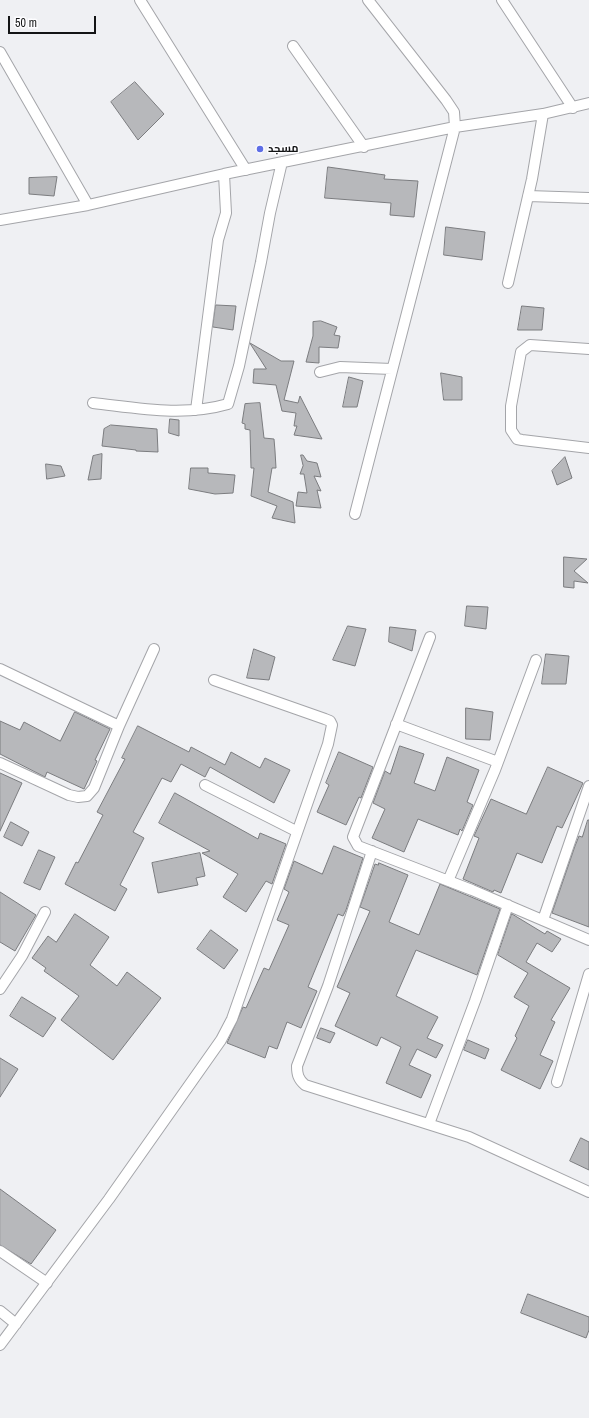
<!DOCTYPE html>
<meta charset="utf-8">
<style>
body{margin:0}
#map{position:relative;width:589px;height:1418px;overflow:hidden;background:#eff0f3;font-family:"Archivo Narrow",sans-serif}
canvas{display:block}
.scale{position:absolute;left:8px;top:16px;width:88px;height:18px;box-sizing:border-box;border:2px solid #131415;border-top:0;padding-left:5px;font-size:12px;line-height:14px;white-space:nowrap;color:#131415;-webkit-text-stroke:3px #fdfdff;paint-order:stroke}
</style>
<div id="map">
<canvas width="589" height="1418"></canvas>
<div class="scale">50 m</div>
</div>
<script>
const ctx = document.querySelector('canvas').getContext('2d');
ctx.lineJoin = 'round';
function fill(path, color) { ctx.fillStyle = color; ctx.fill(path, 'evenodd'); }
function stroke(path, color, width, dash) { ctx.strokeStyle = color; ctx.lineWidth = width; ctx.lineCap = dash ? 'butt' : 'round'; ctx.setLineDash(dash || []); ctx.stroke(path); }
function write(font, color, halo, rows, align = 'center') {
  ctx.font = font + ' "Archivo Narrow",Cairo,sans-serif'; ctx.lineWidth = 3; ctx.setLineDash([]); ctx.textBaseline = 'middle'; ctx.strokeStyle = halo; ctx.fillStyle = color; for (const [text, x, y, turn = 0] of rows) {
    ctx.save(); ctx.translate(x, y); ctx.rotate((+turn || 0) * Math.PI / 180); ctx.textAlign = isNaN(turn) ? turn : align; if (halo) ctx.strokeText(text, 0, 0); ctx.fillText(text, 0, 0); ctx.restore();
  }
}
const building = new Path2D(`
 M135,82L164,114L138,140L111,102Z
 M328,167L385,175L384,179L418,181L414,217L390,215L391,203L325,198Z
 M57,177L54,196L29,194V178Z
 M446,227L485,232L482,260L444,255Z
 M216,305L236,306L233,330L213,327Z
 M522,306L544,308L542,330H518Z
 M321,321L337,327L334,335L340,336L338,348L319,347V363L306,362L313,336V322Z
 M250,343L281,361H294L284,400L298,403L300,396L322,439L294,435L297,426H294L296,413L282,411L276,385L253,383L254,369H266Z
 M441,373L462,377V400H444Z
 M349,377L363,381L357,407H343Z
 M260,403L264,438L274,439L275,451L276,468H272L268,492L293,502L295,523L272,518L277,506L251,496L254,468H251L250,430L245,429V424L242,423L245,404Z
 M170,419L179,420V436L169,433Z
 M111,425L157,429L158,452L136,451V450L102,446L104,429Z
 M102,454L101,479L88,480L93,456Z
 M301,455H303L307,461L317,463L321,477L314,476L321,491L317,490L321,508L296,506L298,492L307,493L304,474H300L303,466Z
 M565,457L572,478L557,485L552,471Z
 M46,464L61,466L65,476L47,479Z
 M191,468H208V473L235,475L233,493L215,494L189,489Z
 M564,557L587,559L574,571L588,583L574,581V588L564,587Z
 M467,606L488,607L486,629L465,626Z
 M348,626L366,629L355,666L333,660Z
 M390,627L416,630L412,651L389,642Z
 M254,649L275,657L269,680L247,678Z
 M546,654L569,656L566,684H542Z
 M466,708L493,712L490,740L466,739Z
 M75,712L110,729L95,760L97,761L84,789L47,772L45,777L0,754V721L20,730L24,722L60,741Z
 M138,726L189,752L191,747L225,765L231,752L260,768L265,758L290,770L274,803L210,767L205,777L181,764L171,782L162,778L133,832L144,838L120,885L127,889L115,911L65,884L76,862L78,863L103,815L97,812L125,759L122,758Z
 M400,746L424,754L414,783L435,791L447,757L479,770L467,802L473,805L462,831L460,829L458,835L418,819L404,852L372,838L385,809L373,803L385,771L390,774Z
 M339,752L373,767L361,798L359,797L346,825L317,812L329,785L326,783Z
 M548,767L583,783L562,828L557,826L542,863L517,853L501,893L494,890L493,892L463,879L479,838L474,836L491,799L526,814Z
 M0,773L22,783L0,831Z
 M175,793L258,839L260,833L286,844L272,884L266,881L246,912L223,897L238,874L202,853L210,851L159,823Z
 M588,820H589V927L552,913L575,846L579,836L582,837Z
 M11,822L29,832L22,846L4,837Z
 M334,846L363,858L346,910L343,916L338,914L308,987L317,991L301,1028L287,1022L277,1049L269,1046L265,1058L227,1043L243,1007L246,1008L264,968L269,970L289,925L277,920L289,892L284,889L294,861L322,874Z
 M39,850L55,857L40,890L24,883Z
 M200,853L205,876L196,878L198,885L158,893L152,863Z
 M379,863L408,875L389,922L419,935L440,884L500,909L477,975L416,950L396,996L438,1017L427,1038L443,1045L436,1058L417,1049L409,1065L431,1075L421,1098L386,1083L401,1047L381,1037L377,1046L335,1026L350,993L337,987L370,911L360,907L375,864L378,865Z
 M0,892L36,915L15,951L0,942Z
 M75,914L109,937L90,965L117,986L127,972L161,998L113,1060L61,1020L79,996L44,971L46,968L32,958L48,936L56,942Z
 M512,914L545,934L547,931L561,939L552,952L537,943L526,962L570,988L551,1020L555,1022L540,1055L553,1061L540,1089L501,1070L517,1038L515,1036L529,1006L514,997L528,973L498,955Z
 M211,930L238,950L224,969L197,949Z
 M22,997L56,1018L43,1037L10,1016Z
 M321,1028L335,1033L330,1043L317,1038Z
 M468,1040L489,1049L485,1059L464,1050Z
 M0,1058L18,1069L0,1097Z
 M581,1138L589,1142V1170L570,1161Z
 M0,1189L56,1230L31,1264L0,1245Z
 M528,1294L589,1317V1330L586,1338L521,1313Z`);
const minor = new Path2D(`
 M140,0L246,170
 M502,0L573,108
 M293,46L364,147
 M0,52L88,205
 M528,196L589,198
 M0,220L88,205L224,174L455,127L543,114L589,103
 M508,283L532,179L543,114
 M589,349L530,345L521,352L511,406V430L517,439L522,440L589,448
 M320,372L340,367L392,369
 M93,403C138,408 183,417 228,404L239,366L261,262L270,213L282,162
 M196,410L218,240L226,213L224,174
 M355,514L455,127L454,112L446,100L368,0
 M430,637L353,837L358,846L472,890L589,940
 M0,669L119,726
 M396,724L498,762
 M0,763L69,795L78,797L87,796L94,788L119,726L154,649
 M205,785L296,831
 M372,851L328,986L297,1066C297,1074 298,1079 305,1085L469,1137L589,1192
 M448,881L495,770L536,660
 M543,920L589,786
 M0,989L22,956L45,912
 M557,1082L589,974
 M429,1124L475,1001L508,905
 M0,1251L47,1283
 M0,1311L16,1324
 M0,1345L109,1199L221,1040L232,1019L328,744L332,725L330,721L325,719L214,680`);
const markers = [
 [260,149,4,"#5e6ee6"]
];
const poiNames = [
 ["مسجد",268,149]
];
fill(building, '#b7b8bb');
stroke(building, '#7b7c7f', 1);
stroke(minor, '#a4a5a9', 12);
stroke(minor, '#fff', 10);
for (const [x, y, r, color] of markers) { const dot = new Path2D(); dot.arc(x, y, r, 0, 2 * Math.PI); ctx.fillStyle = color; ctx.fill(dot); stroke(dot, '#fdfdff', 1.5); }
write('bold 11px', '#131415', '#fdfdff', poiNames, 'left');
</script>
